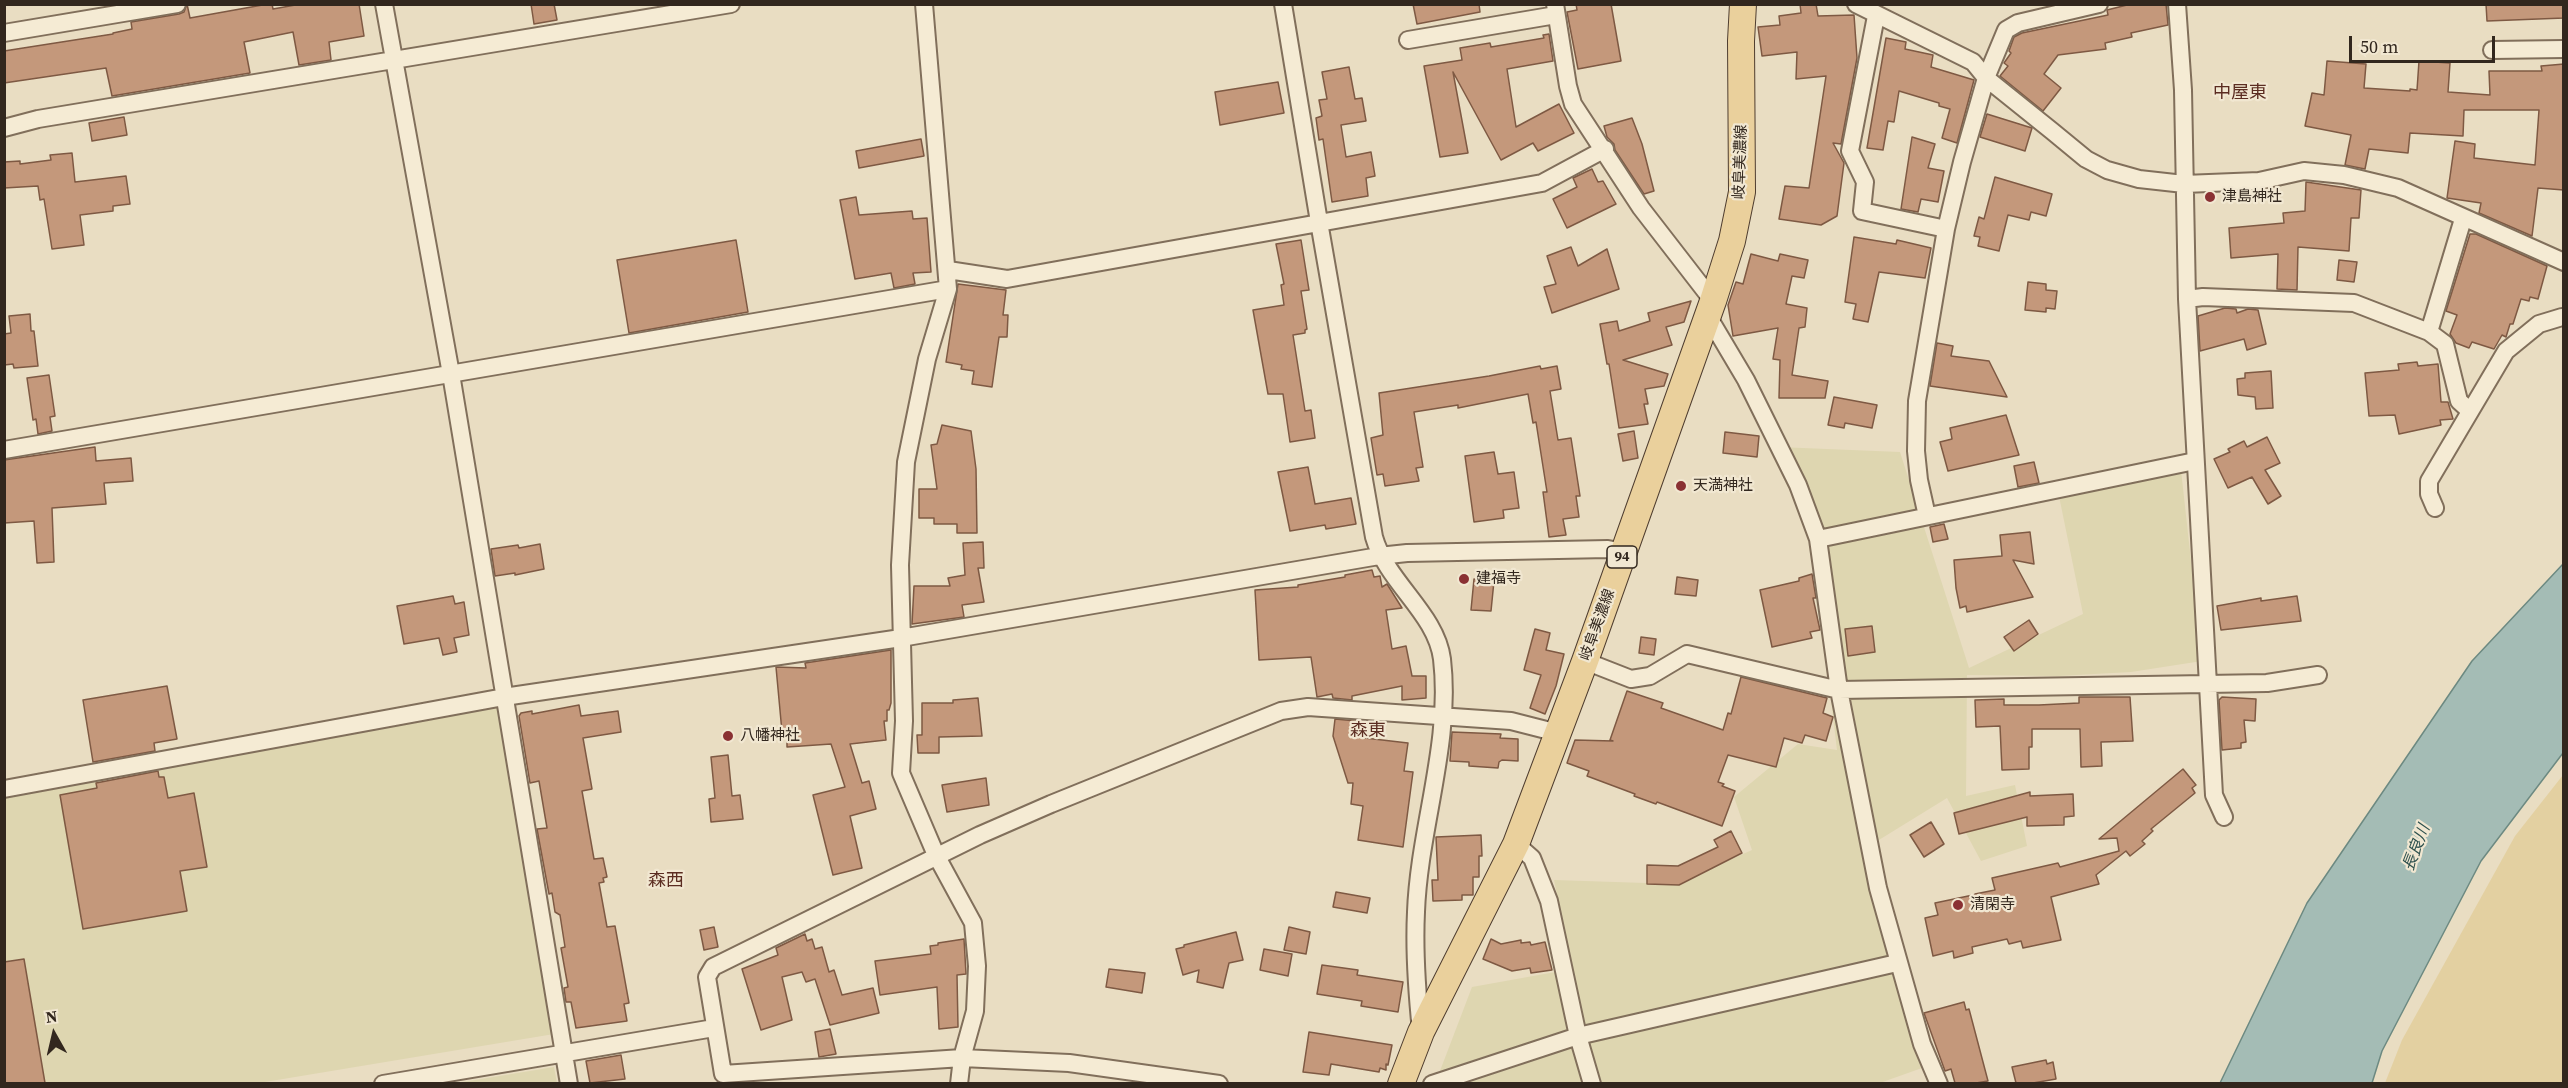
<!DOCTYPE html>
<meta charset="utf-8">
<style>
body{margin:0}
#map{position:relative;width:2568px;height:1088px;overflow:hidden;background:#e9ddc2;font-family:"Source Serif 4",serif}
canvas{display:block}
.frame{position:absolute;inset:0;border:6px solid #32271e;pointer-events:none}
.north{position:absolute;left:24px;top:1004px;width:60px;height:60px;-webkit-text-stroke:4px #f1e7d1;paint-order:stroke;rotate:352deg;font-size:16px;font-weight:700;line-height:24px;text-align:center;color:#32271e}
.north::after{content:'';display:block;margin:auto;width:21px;height:27px;background:#32271e;clip-path:polygon(50% 0,100% 100%,50% 72%,0 100%)}
.scale{position:absolute;left:2349px;top:36px;width:146px;height:27px;box-sizing:border-box;border:3px solid #32271e;border-top:0;padding-left:8px;font-size:18px;line-height:21px;white-space:nowrap;color:#32271e;-webkit-text-stroke:4px #f1e7d1;paint-order:stroke}
</style>
<div id="map">
<canvas width="2568" height="1088"></canvas>
<div class="frame"></div>
<div class="north">N</div>
<div class="scale">50 m</div>
</div>
<script>
const ctx = document.querySelector('canvas').getContext('2d');
ctx.lineJoin = 'round';
function fill(path, color) { ctx.fillStyle = color; ctx.fill(path, 'evenodd'); }
function stroke(path, color, width, dash) { ctx.strokeStyle = color; ctx.lineWidth = width; ctx.lineCap = dash ? 'butt' : 'round'; ctx.setLineDash(dash || []); ctx.stroke(path); }
function write(font, color, halo, rows, align = 'center') {
  ctx.font = font + ' "Source Serif 4","Noto Sans JP",serif'; ctx.lineWidth = 4.5; ctx.setLineDash([]); ctx.textBaseline = 'middle'; ctx.strokeStyle = halo; ctx.fillStyle = color; for (const [text, x, y, turn = 0] of rows) {
    ctx.save(); ctx.translate(x, y); ctx.rotate((+turn || 0) * Math.PI / 180); ctx.textAlign = isNaN(turn) ? turn : align; if (halo) ctx.strokeText(text, 0, 0); ctx.fillText(text, 0, 0); ctx.restore();
  }
}
const farmland = new Path2D(`
 M1778,447L1900,452L1969,668L2083,614L2059,496L2181,470L2202,661L2131,672L2058,676L1967,675L1966,796L2015,785L2027,846L1981,861L1947,798L1874,843L1922,1068L1877,1084H1435L1472,987L1572,969L1554,880L1676,884L1752,850L1734,797L1798,744L1837,750L1811,532Z
 M498,705L554,1034L259,1083L5,1084V790Z
 M554,1067L557,1083H457Z`);
const sand = new Path2D(`
 M2563,775V1083H2385L2402,1040L2515,836Z`);
const water = new Path2D(`
 M2563,564V753L2481,861L2382,1051L2372,1083H2220L2307,903L2472,661Z`);
const building = new Path2D(`
 M187,4L190,18L268,4H272L273,9L301,4H359L364,36L329,42L331,60L299,65L293,32L244,42L250,73L112,96L106,68L4,83V51L113,34V33L132,29L131,22L179,14L184,12Z
 M531,4H554L557,20L534,24Z
 M1413,4H1479L1480,12L1417,24Z
 M1576,4H1611L1621,61L1578,69L1567,12L1577,10Z
 M1800,4H1816L1818,16L1854,15L1857,58L1841,144L1833,143L1844,163L1837,216L1821,225L1779,219L1785,186L1809,188L1826,76L1796,79L1797,52L1762,56L1758,27L1780,25L1779,16L1801,13Z
 M2131,4H2166L2168,25L2131,33L2132,37L2105,43L2106,49L2058,55L2044,74L2061,88L2043,111L2000,76L2008,66L2004,63L2011,53L2009,51L2014,37L2022,33L2108,15L2107,10Z
 M2486,4H2564V18L2487,21Z
 M1549,34L1553,61L1507,69L1516,127L1559,104L1574,133L1538,151L1533,143L1501,160L1453,72L1468,153L1440,157L1424,66L1462,60L1460,48L1490,43L1491,47L1544,38L1543,35Z
 M1886,38L1906,42L1905,49L1933,55L1931,67L1974,80L1957,143L1942,138L1950,109L1939,106V103L1899,91L1894,122L1888,121L1883,150L1867,148Z
 M2327,61L2366,64L2364,88L2410,91V89L2417,90L2419,61L2450,63L2448,92L2490,95L2489,71H2542L2541,66L2564,64V190L2538,188L2532,236L2479,213L2481,203L2447,198L2455,141L2475,144L2474,158L2535,165L2539,110H2464L2463,136L2410,133L2408,153L2369,149L2365,169L2345,165L2351,135L2305,126L2312,93L2324,95Z
 M1349,67L1355,99L1362,98L1366,121L1341,125L1346,157L1371,152L1375,176L1366,178L1368,196L1332,202L1323,139L1319,140L1316,118L1322,116L1319,100L1327,99L1322,72Z
 M1278,82L1284,113L1220,125L1215,92Z
 M1987,114L2032,128L2025,151L1980,137Z
 M124,117L127,135L92,141L89,123Z
 M1632,118L1642,144L1654,191L1644,194L1615,150L1614,144L1607,137L1604,126Z
 M1912,137L1935,144L1928,168L1944,171L1938,202L1921,199L1918,212L1901,209Z
 M921,139L924,156L859,168L856,151Z
 M72,153L75,182L126,176L130,204L113,206V211L80,215L84,245L52,249L44,199L40,200L38,186L4,188V162L20,161V164L51,160L50,155Z
 M1592,169L1598,182L1603,181L1616,204L1567,228L1553,199L1577,187L1573,178Z
 M1995,177L2052,194L2046,216L2031,212L2029,220L2008,215L1999,251L1978,246L1980,237L1974,236L1979,217L1984,219Z
 M2306,182L2361,190L2359,218H2351L2349,251L2298,247L2297,290L2277,289L2278,254L2231,258L2229,228L2284,223L2283,213L2305,211Z
 M856,197L859,215L912,211L913,219L927,218L931,272L913,273L915,284L894,288L891,273L855,279L840,200Z
 M2470,234H2476L2547,266L2538,299L2530,297L2529,301L2521,299L2513,324H2510L2506,337L2502,335L2494,349L2472,342L2469,348L2456,343L2450,334L2457,315L2446,311Z
 M1854,237L1896,244L1897,240L1931,248L1925,278L1879,272L1868,322L1853,319L1856,304L1845,302Z
 M736,240L748,312L629,333L617,260Z
 M1301,240L1309,290L1301,291L1307,329L1305,330V333L1293,335L1305,411L1311,410L1315,438L1290,442L1283,394H1268L1253,310L1284,305L1281,285L1284,284L1276,244Z
 M1571,247L1578,266L1607,249L1619,289L1552,313L1544,287L1556,284L1547,256Z
 M1751,254L1778,261L1780,254L1808,260L1804,278L1792,276L1786,304L1807,308L1805,327L1799,328L1792,375L1828,381L1825,398H1779L1780,360L1773,359L1778,328L1733,336L1728,305L1736,282L1743,284Z
 M2339,260L2357,262L2354,282L2337,280Z
 M2028,282L2046,284V290L2057,291L2055,309L2046,308V312L2025,310Z
 M958,284L1006,290L1003,315H1008L1007,337H999L992,387L972,384L974,371L961,369L962,365L946,362Z
 M1691,301L1684,322L1666,327L1672,345L1623,360L1668,374L1664,386L1645,389L1648,404H1644L1648,424L1619,428L1609,364H1607L1600,324L1617,321L1619,331L1650,321L1648,313Z
 M2225,308L2236,309L2237,313L2248,309L2258,310L2266,344L2247,350L2244,339L2200,351L2198,316Z
 M30,314L31,331H34L38,366L14,368L13,364L4,365V334L11,333L9,316Z
 M1937,343L1953,346L1951,356L1989,361L2007,397L1930,386Z
 M2417,362L2418,366L2438,364L2441,402H2448L2453,419L2440,420L2441,425L2399,434L2395,415L2369,416L2365,373L2399,370L2398,364Z
 M1540,366L1541,369L1557,366L1561,389L1550,391L1558,440L1571,438L1580,496H1576L1579,517L1563,519L1566,535L1549,537L1543,492H1547L1536,422L1533,423L1528,394L1458,408V405L1414,412L1423,467L1416,468L1419,481L1385,486L1383,474L1377,475L1371,438L1383,435L1379,393L1489,376Z
 M2271,371L2273,408L2256,409L2255,397L2238,395L2237,379L2245,378V373Z
 M49,375L55,416L50,417L52,431L38,434L36,419L33,420L27,378Z
 M1834,397L1877,405L1872,428L1845,423L1844,428L1828,425Z
 M2006,415L2019,455L1948,471L1940,442L1952,439L1950,428Z
 M942,425L971,431L976,469L977,533H957V524H934V518H919V489H937L931,445L937,444Z
 M1634,431L1638,458L1623,461L1618,434Z
 M1725,432L1759,436L1757,457L1723,453Z
 M2267,437L2280,463L2265,470L2281,496L2268,504L2252,477L2228,488L2214,459L2230,452L2228,449L2244,441L2247,447Z
 M95,447L96,461L131,458L133,481L104,483L106,504L52,508L54,562L37,563L34,521L4,523V460Z
 M1494,452L1498,474L1514,472L1519,508L1503,510L1504,518L1474,522L1465,456Z
 M2034,462L2039,483L2018,487L2014,466Z
 M1308,467L1315,504L1351,498L1356,524L1326,529L1325,525L1290,531L1278,472Z
 M1944,524L1948,539L1933,542L1930,527Z
 M2030,532L2034,564L2013,560L2033,597L1967,612L1966,606L1960,608L1956,588L1954,560L2002,556L2000,535Z
 M983,542L984,568H978L984,602L962,605L964,617L912,624L914,586H950L948,578L965,575L963,543Z
 M540,544L544,569L515,575V573L495,576L491,549L518,545L519,548Z
 M1372,570L1374,577L1380,576L1382,587L1387,584L1402,608L1386,610L1392,649L1406,646L1412,676H1426V698L1402,700V686L1352,696V700L1333,698L1332,694L1317,697L1311,657L1259,660L1255,590L1298,587V585L1345,577V575Z
 M1812,574L1816,598H1813L1820,630L1810,632L1812,638L1772,647L1760,590L1799,581V578Z
 M1677,577L1698,580L1696,596L1675,594Z
 M1474,579L1494,581L1491,611L1471,610Z
 M453,596L455,604L464,602L469,635L454,638L457,652L443,655L439,638L404,644L397,606Z
 M2297,596L2301,621L2221,630L2217,606L2261,598V601Z
 M2029,620L2038,634L2014,651L2004,637Z
 M1872,626L1875,652L1848,656L1845,629Z
 M1535,629L1550,633L1546,650L1564,654L1556,686L1545,714L1530,708L1541,675L1524,670Z
 M1641,637L1656,639L1654,655L1639,653Z
 M891,650V703L889,710H887V721H884L886,740L850,744L862,783L869,781L876,809L850,816L862,868L833,875L813,795L845,787L831,744L787,747V732H782L776,667L806,668L805,663Z
 M1741,677L1827,698L1823,713L1833,717L1826,741L1805,735L1802,743L1784,738L1776,767L1728,755L1718,782L1724,784L1722,786L1735,791L1722,826L1657,802L1656,804L1634,796L1635,794L1587,776L1589,771L1567,763L1575,740L1613,741L1610,740L1627,691L1663,703L1661,708L1723,730L1728,713L1731,714Z
 M167,686L177,739L154,743L155,751L93,762L83,700Z
 M2079,697H2130L2133,741L2101,742L2102,766L2081,767L2080,729H2032V747H2029V769L2002,770L2000,726L1976,727L1975,700L2004,699V705H2039L2079,703Z
 M2222,697L2256,699L2255,721L2244,720L2246,742L2241,743V748L2222,750L2219,700Z
 M978,698L982,736L939,737V753H918L917,735H922V703H953V700Z
 M579,705L581,716L618,711L621,732L583,738L592,789L582,791L594,859L603,858L607,877L603,878L604,882L599,883L607,927L615,926L629,1003L624,1004L627,1021L576,1028L571,1002H566L564,988L568,987L561,948L565,947L560,915L555,912L552,893L549,894L537,829L547,828L539,781L530,783L519,716L521,713L532,711V714Z
 M1335,719L1356,721L1357,726L1366,727L1365,738L1408,743L1404,771L1413,772L1403,847L1358,840L1363,806L1351,804L1353,783H1348L1333,736Z
 M1452,732L1501,734L1500,738L1518,739V761L1502,760L1499,762L1498,768L1469,766V762L1450,761Z
 M728,755L732,796L740,795L743,819L711,822L709,799L715,798L711,757Z
 M2183,769L2196,785L2192,788L2195,793L2151,829L2153,831L2142,841L2145,844L2130,856L2126,851L2096,875L2099,884L2051,897L2061,940L2023,948L2021,941L2009,944L2007,939L1972,947L1973,953L1954,958L1953,951L1933,956L1925,918L1938,915L1935,903L1973,895L1974,897L1975,894L1995,890L1992,878L2058,863L2060,867L2119,851L2117,838L2099,839Z
 M158,771L159,777H164L168,798L194,793L207,867L180,871L187,911L83,929L60,795L97,788L96,783Z
 M986,778L989,805L947,812L942,785Z
 M2030,792V796L2073,794L2074,816L2064,817V825L2027,826V817L1959,834L1954,813Z
 M1931,822L1944,844L1924,857L1910,835Z
 M1731,831L1742,853L1679,885L1647,884V865L1678,866L1718,847L1714,840Z
 M1481,835L1482,856H1479V877H1473V895H1462V900L1433,901L1432,880H1438L1436,837Z
 M1336,892L1370,898L1367,913L1333,907Z
 M714,927L718,947L704,950L700,930Z
 M1289,927L1310,932L1306,954L1284,950Z
 M1236,932L1243,960L1229,963L1223,988L1197,982L1199,970L1183,975L1176,949L1184,947V945Z
 M805,934L807,941L812,939L815,949L822,947L829,972L834,970L842,995L873,988L879,1013L830,1025L815,979L806,982L802,972L782,977L792,1020L761,1030L742,969L778,955L776,948Z
 M964,939L966,974L957,975L958,1027L939,1029L937,987L880,995L875,961L931,954L930,946L938,945V943Z
 M1491,939L1501,944L1521,940V943L1530,942L1531,945L1545,942L1552,970L1531,973L1530,968L1512,971L1483,959Z
 M1264,949L1292,954L1288,976L1260,970Z
 M24,959L45,1083H4V962Z
 M1322,965L1358,970L1357,975L1403,982L1398,1012L1361,1006L1362,1001L1317,994Z
 M1109,969L1145,973L1142,993L1106,987Z
 M1964,1002L1966,1010L1969,1009L1988,1081L1976,1083H1955L1951,1069L1945,1071L1924,1013Z
 M830,1029L836,1054L819,1057L815,1032Z
 M1309,1032L1392,1045L1388,1065L1386,1064V1070L1380,1068L1379,1072L1331,1064L1329,1075L1303,1072Z
 M621,1055L625,1079L590,1083L586,1061Z
 M2046,1060L2047,1064L2053,1062L2056,1079L2033,1083H2016L2012,1067Z`);
const minor = new Path2D(`
 M384,4L451,374L569,1084
 M924,4L948,289L927,359L906,462L900,565L904,721L901,773L936,855L973,923L977,966L975,1011L962,1058L959,1084
 M1283,4L1319,222L1374,537C1387,583 1436,613 1442,659C1452,743 1419,828 1416,912C1414,951 1417,992 1421,1031
 M1555,4L1568,86L1573,104L1641,208L1713,301
 M1856,4L1973,62L1986,78L2052,131L2086,159L2107,170L2139,179L2184,184L2259,181L2304,171L2344,175L2398,188L2564,262
 M2177,4L2183,90L2187,299L2214,795L2224,817
 M1876,16L1850,151L1865,182L1862,211L1946,229
 M4,33L177,4
 M1408,40L1556,15
 M2492,50L2564,49
 M4,128L38,119L731,4
 M948,270L1007,279L1542,183L1605,149
 M2187,299L2203,297L2354,303L2429,332L2463,219
 M1708,316L1746,380L1798,485L1818,539L1839,690L1878,888L1922,1044L1939,1084
 M2429,332L2445,344L2459,401L2470,411
 M4,450L948,289
 M2435,508L2429,494V481L2506,351L2539,324L2562,317
 M1927,516L1919,480L1916,451L1917,401L1946,229L1962,162L1986,78L2006,30L2018,23L2099,4
 M1818,539L2195,461
 M1585,661L1631,679L1650,676L1687,654L1839,690L2267,683L2318,675
 M4,789L504,697L901,638L1379,556L1407,553L1608,549L1624,552
 M1516,844L1532,858L1549,901L1578,1036L1592,1084
 M383,1084L714,1028
 M1219,1084L1069,1063L962,1058L723,1074L707,977L713,967L980,835L1051,804L1281,711L1308,707L1511,721L1558,733
 M1432,1084L1578,1036L1897,963`);
const primary = new Path2D(`
 M1401,1084L1421,1032L1516,844L1585,661L1713,301L1732,241L1742,192L1741,41L1743,4`);
const markers = [
 [2210,197,6,"#8a3133"],
 [1681,486,6,"#8a3133"],
 [1464,579,6,"#8a3133"],
 [728,736,6,"#8a3133"],
 [1958,905,6,"#8a3133"]
];
const shields = [
 [1622,557,30]
];
const shieldNames = [
 ["94",1622,557]
];
const streetNames = [
 ["岐阜美濃線",1741,162,-88],
 ["岐阜美濃線",1598,625,-70]
];
const poiNames = [
 ["津島神社",2222,197],
 ["天満神社",1693,486],
 ["建福寺",1476,579],
 ["八幡神社",740,736],
 ["清閑寺",1970,905]
];
const waterNames = [
 ["長良川",2417,848,-69]
];
const quarterNames = [
 ["中屋東",2240,93],
 ["森東",1368,731],
 ["森西",666,881]
];
fill(farmland, '#ded6b0');
fill(sand, '#e3d0a1');
fill(water, '#a4bcb5');
stroke(water, '#6c8981', 1.5);
fill(building, '#c4987b');
stroke(building, '#7e5943', 1.5);
stroke(minor, '#816f5b', 20);
stroke(primary, '#4f3d2f', 28);
stroke(minor, '#f5ebd4', 16);
stroke(primary, '#ead09c', 26);
for (const [x, y, r, color] of markers) { const dot = new Path2D(); dot.arc(x, y, r, 0, 2 * Math.PI); ctx.fillStyle = color; ctx.fill(dot); stroke(dot, '#f1e7d1', 2); }
for (const [x, y, w] of shields) { const box = new Path2D(); box.roundRect(x - w / 2, y - 11, w, 22, 4.5); ctx.fillStyle = '#f1e7d1'; ctx.fill(box); stroke(box, '#32271e', 1.5); }
write('bold 14px', '#32271e', null, shieldNames);
write('15px', '#32271e', '#f1e7d1', streetNames);
write('15px', '#32271e', '#f1e7d1', poiNames, 'left');
write('italic 16px', '#2e514e', '#f1e7d1', waterNames);
write('18px', '#5b2c21', '#f1e7d1', quarterNames);
</script>
